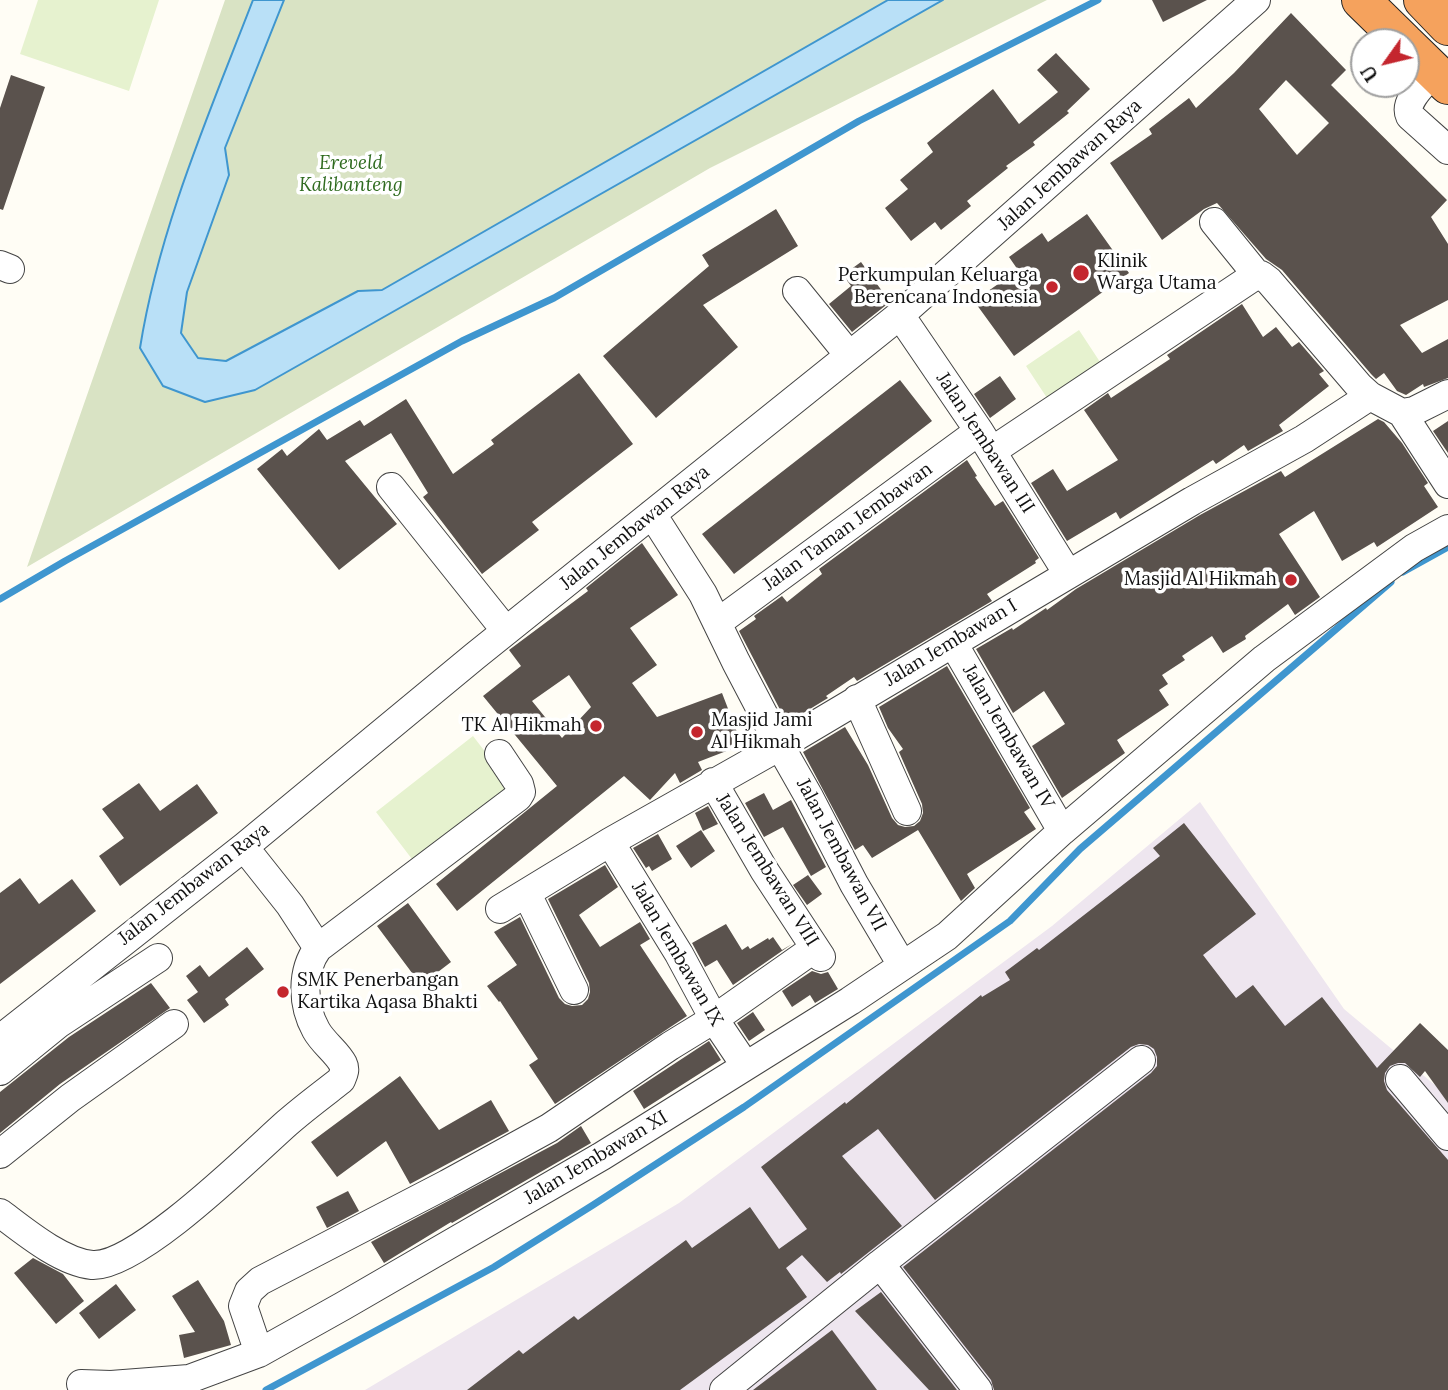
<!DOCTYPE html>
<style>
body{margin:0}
#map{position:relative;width:1448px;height:1390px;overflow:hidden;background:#fffdf5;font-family:Lora,serif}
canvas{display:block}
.north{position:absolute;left:1350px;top:28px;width:70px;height:70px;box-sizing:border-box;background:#fff;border:2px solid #a0a0a0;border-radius:50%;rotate:236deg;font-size:19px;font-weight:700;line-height:28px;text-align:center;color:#111}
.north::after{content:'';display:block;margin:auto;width:24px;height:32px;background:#c4262e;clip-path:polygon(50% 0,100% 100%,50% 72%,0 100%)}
</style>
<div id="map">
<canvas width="1448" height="1390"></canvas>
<div class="north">U</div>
</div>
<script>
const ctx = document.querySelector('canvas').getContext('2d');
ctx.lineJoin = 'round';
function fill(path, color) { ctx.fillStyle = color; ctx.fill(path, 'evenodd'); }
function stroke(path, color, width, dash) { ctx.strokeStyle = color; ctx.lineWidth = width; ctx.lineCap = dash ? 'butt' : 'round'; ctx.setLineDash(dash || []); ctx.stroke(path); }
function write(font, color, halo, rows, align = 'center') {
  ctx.font = font + ' Lora,serif'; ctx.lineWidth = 7; ctx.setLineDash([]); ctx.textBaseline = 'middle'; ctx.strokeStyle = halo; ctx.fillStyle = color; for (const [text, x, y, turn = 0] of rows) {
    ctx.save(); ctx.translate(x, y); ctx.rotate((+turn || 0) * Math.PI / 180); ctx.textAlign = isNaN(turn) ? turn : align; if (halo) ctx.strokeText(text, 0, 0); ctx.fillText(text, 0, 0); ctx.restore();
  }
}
const industrial = new Path2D(`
 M1200,802L1344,1009L1448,1096V1390H365L679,1203L1052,926Z`);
const cemetery = new Path2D(`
 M225,0H1047L710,168L27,567Z`);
const pitch = new Path2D(`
 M38,0H159L129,91L20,54Z
 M1079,330L1102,365L1049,401L1026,366Z
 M473,736L513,788L415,863L376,812Z`);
const water = new Path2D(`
 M253,0H284L225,148L229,175L187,292L181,333L198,358L226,361L358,291L382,290L888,0H943L255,390L205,402L163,386L140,348C159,228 209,114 253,0Z`);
const stream = new Path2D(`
 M1403,572L1448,547
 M0,599L65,561L462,341L554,298L859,121L1098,0
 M266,1390L494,1267L593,1205L744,1107L1010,921L1080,849L1391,582`);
const building = new Path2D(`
 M1152,0H1207L1163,22Z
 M1291,13L1346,70L1331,85L1447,200L1431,217L1448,244V300L1400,325L1422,353L1448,339V378L1424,387L1423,384L1406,395L1397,391L1384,373L1376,379L1371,374L1282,270L1266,259L1217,203L1204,209L1162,240L1110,163L1152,134L1149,129L1189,98L1196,108L1234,73ZM1286,80L1329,123L1297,155L1259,109Z
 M1056,53L1090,89L1067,111L1069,113L1033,142L1035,145L1006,166L1008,168L967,201L971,206L941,230L935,222L911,241L885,208L908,189L900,180L933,152L927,143L993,89L1019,124L1058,92L1037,70Z
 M11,75L45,87L3,210L0,209V108Z
 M776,209L798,246L703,305L738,347L656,418L603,356L709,266L702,255Z
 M1087,214L1129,273L1014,356L974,301L1018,270L1009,257L1042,233L1048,242Z
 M861,262L890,302L852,332L829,304L851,286L843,275Z
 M1242,304L1263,337L1276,327L1292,347L1299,342L1324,371L1319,374L1329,386L1279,425L1283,431L1248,451L1244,445L1216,464L1213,460L1120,519L1116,512L1067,541L1031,483L1053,469L1067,491L1118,460L1084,410L1108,393L1111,398L1170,359L1167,355Z
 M579,373L633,444L532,522L539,530L482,574L423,497L428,493L391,433L345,461L397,524L339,570L257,469L282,449L287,456L319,429L327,440L360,420L364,426L406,399L453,474L494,444L491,440Z
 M1000,376L1016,399L990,418L974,394Z
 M900,380L932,421L734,574L702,534Z
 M1378,419L1384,422L1402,443L1428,483L1424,486L1438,507L1377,547L1374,542L1342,561L1314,511L1279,534L1320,597L1295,615L1288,604L1245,636L1246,639L1223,653L1212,636L1182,656L1185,660L1162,675L1168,684L1159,690L1169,705L1117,740L1125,753L1062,798L1032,746L1065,724L1044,691L1013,713L976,649L1012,628L1013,630L1046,608L1047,610L1076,589L1200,515L1281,471L1285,477Z
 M1448,421V453L1433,431Z
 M967,460L977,476L975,477L995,506L1003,501L1039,558L1035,561L1036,563L987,594L992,601L857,681L854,677L826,696L828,698L787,723L739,631L756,619L754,616L782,596L787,602L822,574L819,569Z
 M642,543L678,595L630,628L657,665L632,683L657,717L722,693L742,745L698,762L702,770L680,783L675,773L650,800L624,776L457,911L436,884L557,786L483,696L521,666L509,650L588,591L586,588ZM569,675L591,707L562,738L532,701Z
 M947,666L1030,808L1024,812L1036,829L967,874L975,888L961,901L918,830L872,858L863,845L855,850L803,752L845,727L868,765L892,818L898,825L905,827L914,826L920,821L923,813L922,804L899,752L903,749L888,728L879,707Z
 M139,783L160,811L197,784L218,813L120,886L99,856L124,838L102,809Z
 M764,793L773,810L791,800L826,867L811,876L783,827L764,837L745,803Z
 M708,806L718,824L703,831L695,813Z
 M1184,823L1256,914L1203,955L1236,998L1253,985L1285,1026L1322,997L1377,1068L1420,1023L1448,1050V1103L1425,1071L1420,1077L1405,1063H1398L1390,1066L1385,1073L1384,1081L1387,1090L1448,1160V1390H994L991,1380L903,1267L1151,1073L1157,1066V1057L1154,1049L1148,1045L1139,1044L1131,1047L935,1200L878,1129L842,1156L902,1226L841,1274L840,1272L827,1282L802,1255L786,1268L807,1297L680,1390H467L519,1350L523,1354L574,1316L578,1320L686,1240L692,1248L750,1207L779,1249L807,1229L761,1167L845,1102L846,1104L981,995L982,997L1010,980L1005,972L1037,948L1039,950L1160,856L1153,848Z
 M701,830L715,851L691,868L676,846Z
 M658,834L672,859L652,871L649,866L646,868L633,848Z
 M605,865L618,887L579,915L600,947L640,922L650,939L640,945L687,1016L555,1104L529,1065L538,1059L500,1001L499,1002L487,986L517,965L494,932L520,917L559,998L565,1004L572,1006L582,1005L588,999L590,992L589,983L548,899Z
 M808,875L822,894L807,905L793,885Z
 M20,878L39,904L72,879L96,911L0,984V893Z
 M408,903L451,962L421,985L377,926Z
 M726,924L742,950L748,946L750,949L768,938L769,940L773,937L782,950L792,944L733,985L717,960L705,967L692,943Z
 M247,947L264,969L225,999L229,1005L204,1023L187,1000L198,992L186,976L200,965L209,977Z
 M812,971L821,974L828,972L838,989L815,1003L810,995L792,1007L782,991Z
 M151,983L170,1008L60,1084L0,1133V1092L69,1037Z
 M753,1012L765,1030L749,1041L737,1023Z
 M709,1041L721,1060L644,1109L633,1091Z
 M400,1076L439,1130L491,1100L509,1131L410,1184L386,1141L337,1177L311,1142Z
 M581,1126L591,1143L452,1223L451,1222L384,1263L371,1242L557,1143Z
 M348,1191L359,1211L327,1228L316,1207Z
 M33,1258L63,1274L84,1301L56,1324L14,1273Z
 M198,1280L224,1321L231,1345L184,1358L179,1335L195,1332L172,1296Z
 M116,1284L136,1310L99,1339L79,1313Z
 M881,1292L957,1390H929L855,1311Z
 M832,1330L877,1390H753Z`);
const minor = new Path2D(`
 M1434,72C1425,83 1403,101 1410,116L1448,150
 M1214,222L1257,275
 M0,265L10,269
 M797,291L849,355
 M900,315L979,431L1068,574
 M1402,413L1414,411L1448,394
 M992,451L1253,277L1261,275L1269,281L1359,386L1370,396L1402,413L1448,484
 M391,487L506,631
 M652,514L703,594L736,662L780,746L809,797L854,884L902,965
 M717,623L979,431
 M953,643L1062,831
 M857,699L907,811
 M713,782L764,870L821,957
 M610,842L679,954L714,1019L745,1065
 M244,847L290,905L318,948
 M527,894L574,990
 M500,909L610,842L780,746L1192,501L1304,439L1370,396
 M0,1039L244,847L475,656L900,315L1256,0
 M0,1071L58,1024L158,958
 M1400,1079L1448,1136
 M0,1154L70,1098L174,1024
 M0,1213C24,1231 61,1262 92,1265C137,1268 251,1155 287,1123C304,1108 323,1094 341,1080C343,1075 346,1070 343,1064C337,1052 323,1043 316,1030C302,1005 301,971 318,948L518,797L521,792L519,784L499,754
 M880,1264L1141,1060
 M259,1353L243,1306L249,1291L260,1281L447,1184L549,1128L670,1046L714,1019L815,948
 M81,1384L111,1385L189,1379L259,1353L343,1306L602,1156L850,1001L947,936L1062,831L1264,659L1414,548L1448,529
 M724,1390L880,1264L978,1390`);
const highway = new Path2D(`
 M1361,0L1404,42
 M1423,0L1448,26
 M1406,44L1448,85`);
const markers = [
 [1081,273,9,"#c4262e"],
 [1052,287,7,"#c4262e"],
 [1291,580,7,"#c4262e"],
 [596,726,7,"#c4262e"],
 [697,732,7,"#c4262e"],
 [283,992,7,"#c4262e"]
];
const parkNames = [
 ["Ereveld",351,164],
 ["Kalibanteng",351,186]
];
const streetNames = [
 ["Jalan Jembawan Raya",1070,165,-42],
 ["Jalan Jembawan III",985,443,57],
 ["Jalan Taman Jembawan",848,527,-36],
 ["Jalan Jembawan Raya",635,528,-39],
 ["Jalan Jembawan I",951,643,-31],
 ["Jalan Jembawan IV",1008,737,60],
 ["Jalan Jembawan VII",841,855,62],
 ["Jalan Jembawan VIII",767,870,58],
 ["Jalan Jembawan Raya",194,884,-38],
 ["Jalan Jembawan IX",677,954,60],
 ["Jalan Jembawan XI",596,1158,-31]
];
const poiNames = [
 ["Klinik",1097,262],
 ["Warga Utama",1097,284],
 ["Perkumpulan Keluarga",1038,276,"right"],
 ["Berencana Indonesia",1038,298,"right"],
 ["Masjid Al Hikmah",1277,580,"right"],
 ["Masjid Jami",711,721],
 ["Al Hikmah",711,743],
 ["TK Al Hikmah",582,726,"right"],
 ["SMK Penerbangan",297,981],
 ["Kartika Aqasa Bhakti",297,1003]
];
fill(industrial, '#eee6ef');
fill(cemetery, '#d9e3c4');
fill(pitch, '#e6f2cf');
fill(water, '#b9e0f7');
stroke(water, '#3f96cf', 2);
stroke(stream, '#3f96cf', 7);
fill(building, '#5a524d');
stroke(minor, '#444', 30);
stroke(highway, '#222', 40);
stroke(minor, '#fff', 28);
stroke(highway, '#f5a25d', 38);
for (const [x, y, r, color] of markers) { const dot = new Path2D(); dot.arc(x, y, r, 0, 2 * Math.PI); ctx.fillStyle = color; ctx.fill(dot); stroke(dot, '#fff', 2.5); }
write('italic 19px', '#2f6b1f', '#fff', parkNames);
write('19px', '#111', '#fff', streetNames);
write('19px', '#111', '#fff', poiNames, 'left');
</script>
